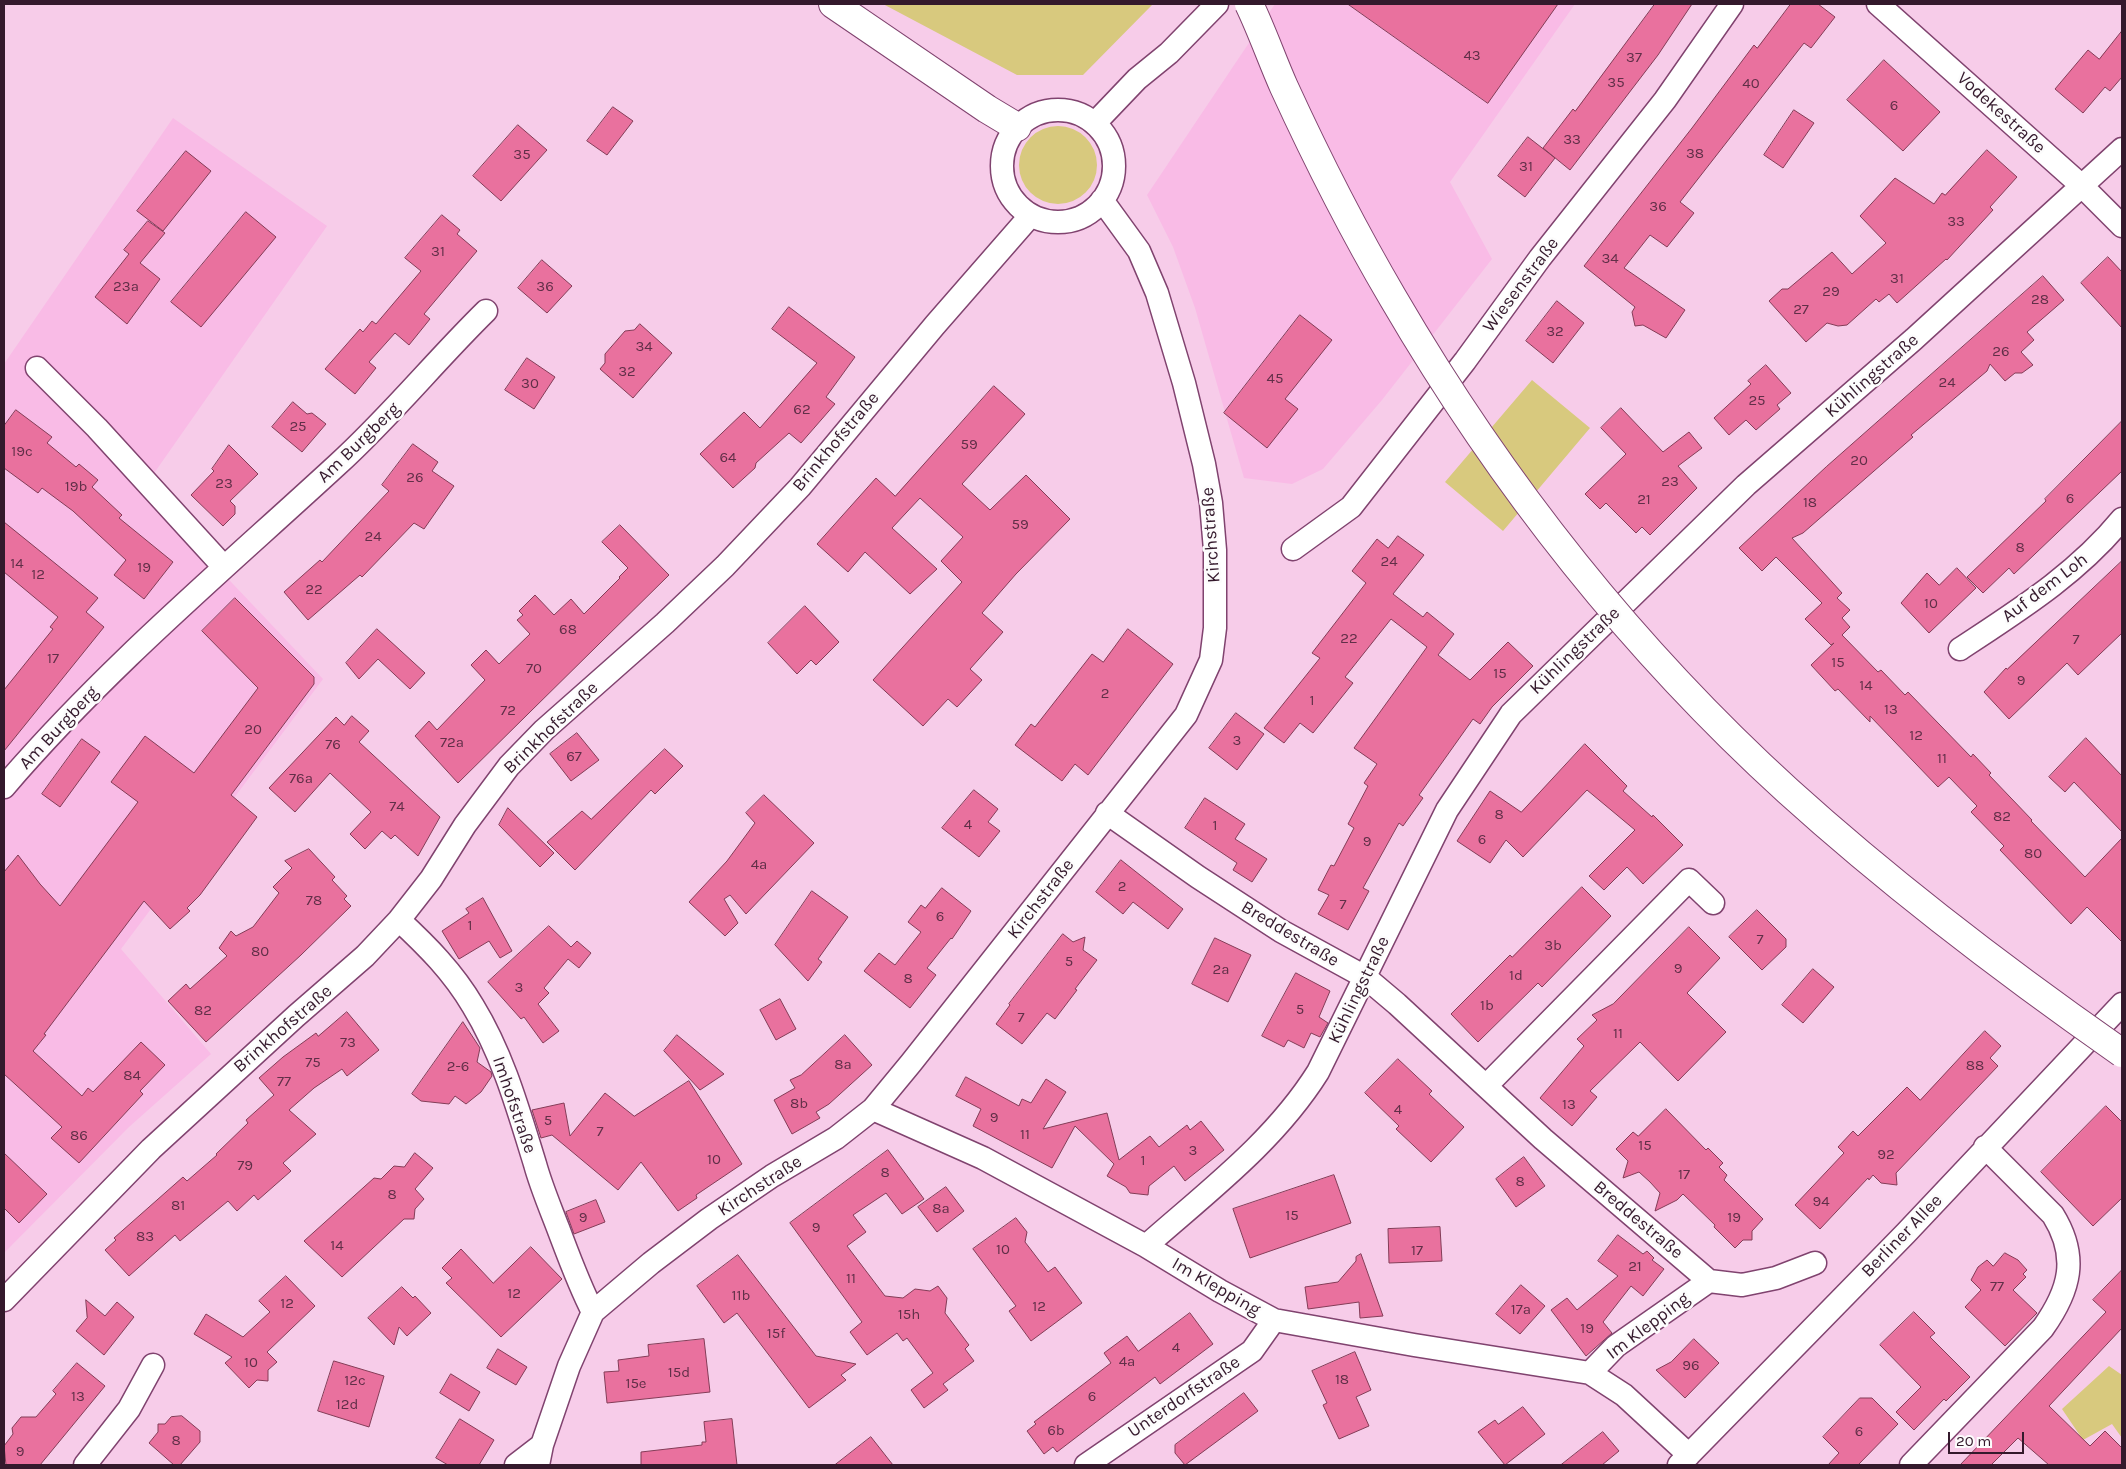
<!DOCTYPE html>
<meta charset="utf-8">
<style>
body{margin:0}
#map{position:relative;width:2126px;height:1469px;overflow:hidden;background:#f7cce9;font-family:Karla,sans-serif}
canvas{display:block}
.frame{position:absolute;inset:0;border:5px solid #34192c;pointer-events:none}
.scale{position:absolute;left:1948px;top:1432px;width:76px;height:22px;box-sizing:border-box;border:2px solid #34192c;border-top:0;padding-left:6px;font-size:15px;line-height:18px;white-space:nowrap;color:#34192c;-webkit-text-stroke:4px #fcfcfc;paint-order:stroke}
</style>
<div id="map">
<canvas width="2126" height="1469"></canvas>
<div class="frame"></div>
<div class="scale">20 m</div>
</div>
<script>
const ctx = document.querySelector('canvas').getContext('2d');
ctx.lineJoin = 'round';
function fill(path, color) { ctx.fillStyle = color; ctx.fill(path, 'evenodd'); }
function stroke(path, color, width, dash) { ctx.strokeStyle = color; ctx.lineWidth = width; ctx.lineCap = dash ? 'butt' : 'round'; ctx.setLineDash(dash || []); ctx.stroke(path); }
function write(font, color, halo, rows, align = 'center') {
  ctx.font = font + ' Karla,sans-serif'; ctx.lineWidth = 5; ctx.setLineDash([]); ctx.textBaseline = 'middle'; ctx.strokeStyle = halo; ctx.fillStyle = color; for (const [text, x, y, turn = 0] of rows) {
    ctx.save(); ctx.translate(x, y); ctx.rotate((+turn || 0) * Math.PI / 180); ctx.textAlign = isNaN(turn) ? turn : align; if (halo) ctx.strokeText(text, 0, 0); ctx.fillText(text, 0, 0); ctx.restore();
  }
}
const built = new Path2D(`
 M1275,4H1575L1450,182L1492,259L1382,400L1323,469L1292,484L1244,478L1195,308L1173,247L1147,195Z
 M173,118L327,226L143,489L323,679L121,949L211,1054L129,1127L4,1253V364Z`);
const green = new Path2D(`
 M883,4H1153L1083,75H1017Z
 M1019 165a39 39 0 1 1 78 0a39 39 0 1 1-78 0Z
 M1532,380L1590,428L1503,531L1445,482Z
 M2109,1366L2122,1375V1438L2112,1424L2083,1440L2062,1409Z`);
const building = new Path2D(`
 M1348,4H1558L1488,103Z
 M1655,4H1692L1658,55L1570,170L1543,148L1573,109L1575,111Z
 M1791,4H1818L1835,17L1811,48L1804,43L1680,202L1694,213L1667,247L1650,235L1624,268L1685,310L1666,338L1643,325L1635,326L1632,312L1635,307L1584,266L1692,128L1754,45L1757,48Z
 M2122,31V77L2110,91L2105,87L2083,113L2055,89L2088,50L2099,59Z
 M1884,60L1940,112L1903,151L1847,100Z
 M613,107L633,121L607,155L587,141Z
 M1794,110L1814,123L1783,168L1764,155Z
 M518,125L547,150L501,201L473,176Z
 M1528,137L1555,158L1525,197L1498,176Z
 M1987,150L2017,177L1990,207L1993,210L1947,260L1946,259L1897,303L1889,294L1879,302L1876,299L1847,325L1838,326L1827,323L1806,342L1769,301L1782,289H1788L1832,252L1852,274L1886,243L1860,216L1895,178L1934,204L1942,193L1945,195Z
 M186,151L211,171L163,231L137,211Z
 M246,212L276,237L201,327L171,302Z
 M442,215L460,230L457,234L477,251L424,314L430,319L409,345L395,333L369,362L376,368L355,394L325,369L360,329L363,332L372,321L376,324L421,271L405,258Z
 M148,221L165,233L140,263L160,279L127,324L95,297L129,254L124,250Z
 M2108,257L2122,272V328L2081,283Z
 M542,260L572,286L547,313L518,288Z
 M2043,276L2064,300L2027,332L2034,340L2021,352L2033,365L2022,373H2015L2005,381L1990,364L1987,371L1911,435L1913,437L1803,533L1792,538L1842,593L1837,598L1850,610L1842,618L1850,627L1842,635L1878,672L1881,670L1905,695L1908,692L1971,757L1973,754L1991,773L1989,775L2032,820L2031,821L2085,877L2122,838V942L2087,907L2071,924L2000,850L2004,846L1971,812L1977,806L1949,777L1938,787L1870,716V722L1838,689L1835,691L1811,665L1834,643L1831,645L1805,619L1822,603L1776,557L1762,571L1739,548L1826,467Z
 M1557,301L1584,323L1553,363L1526,341Z
 M789,307L855,357L826,397L835,404L801,443L789,433L756,463L755,468L733,488L700,454L744,412L760,428L817,363L772,329Z
 M1300,315L1332,340L1285,399L1298,409L1267,448L1224,413Z
 M640,324L672,353L633,398L600,369L605,363V354L625,331L634,330Z
 M527,358L555,377L534,409L505,390Z
 M1766,365L1791,393L1777,405L1780,409L1756,430L1746,420L1729,435L1714,418L1751,384L1748,381Z
 M994,386L1025,414L962,484L990,510L1026,475L1070,519L1016,574L982,613L1003,632L970,669L982,680L957,707L948,699L923,726L873,680L962,582L941,561L963,537L920,498L892,528L937,569L910,594L865,552L848,572L817,544L876,478L895,496Z
 M293,402L307,414L312,413L326,424L302,452L272,427Z
 M1621,408L1663,452L1689,432L1702,448L1678,466L1697,488L1650,535L1642,527L1636,533L1606,503L1600,509L1585,494L1626,454L1601,428Z
 M16,410L52,437L47,443L76,467L79,464L98,480L92,487L122,515L119,518L173,562L144,599L114,575L126,560L73,511L42,488L38,493L4,468V426Z
 M2122,421V471L2014,574L2009,568L1983,593L1967,577L2046,501L2045,499Z
 M413,444L438,462L432,471L454,486L424,529L414,523L362,577L360,575L308,620L284,592L320,560L322,562L389,491L382,485Z
 M229,445L258,474L230,501L235,506V514L223,526L191,495L214,471L212,469Z
 M4,522L98,598L86,612L104,627L4,751V690L53,629L50,627L58,617L4,572Z
 M620,525L669,575L458,783L415,736L429,721L437,730L485,680L471,665L486,650L499,664L530,634L517,620L523,615L519,611L535,595L554,615L571,599L584,614L620,578L619,577L628,568L602,542Z
 M1398,536L1424,555L1393,594L1423,617L1427,612L1454,634L1438,655L1470,680L1508,642L1533,666L1492,707L1480,724L1473,719L1419,795L1423,798L1403,826L1399,823L1363,888L1369,891L1348,930L1318,914L1329,895L1318,890L1331,865L1334,866L1354,828L1348,824L1368,786L1364,783L1377,764L1354,748L1427,647L1391,619L1345,677L1353,683L1313,733L1300,723L1284,743L1264,728L1320,658L1312,653L1366,583L1352,571L1377,539L1388,548Z
 M2122,561V633L2078,675L2067,663L2009,719L1984,692L2006,668L2007,669Z
 M1957,568L1976,588L1929,633L1901,603L1927,573L1939,585Z
 M235,598L314,677V684L231,795L257,817L200,895L187,908L190,911L170,929L144,901L44,1034L46,1035L33,1051L82,1096L88,1088L93,1092L141,1042L165,1065L140,1091L143,1094L79,1163L51,1138L62,1127L4,1074V872L18,855L40,884L60,906L138,802L111,782L145,736L194,773L258,688L202,631Z
 M805,606L839,642L816,665L811,660L797,674L768,643Z
 M377,629L425,673L410,689L378,659L359,679L346,663Z
 M1128,629L1173,664L1088,775L1075,764L1062,781L1015,745L1031,724L1035,727L1092,654L1103,662Z
 M1236,713L1264,734L1237,770L1209,748Z
 M352,716L369,731L359,742L440,817L418,856L395,835L391,839L382,831L365,849L350,834L371,812L330,773L295,812L269,788L336,717L344,725Z
 M577,733L599,760L571,781L550,754Z
 M2086,738L2122,776V832L2074,782L2065,792L2049,777Z
 M82,739L100,752L60,807L42,794Z
 M1585,744L1627,786L1623,791L1652,817L1653,815L1683,845L1643,884L1627,867L1604,890L1589,876L1635,830L1587,790L1523,857L1506,840L1490,863L1457,841L1490,791L1521,812Z
 M665,749L683,766L655,794L651,790L575,870L547,842L582,811L591,819Z
 M974,790L998,809L988,822L1000,831L979,857L942,828Z
 M764,795L814,843L746,914L730,895L724,899L738,923L725,936L689,902L727,861L755,823L746,813Z
 M1205,798L1245,824L1235,839L1267,859L1252,882L1233,870L1237,863L1185,828Z
 M508,808L554,853L540,867L499,825Z
 M309,849L335,877L332,880L347,896L344,899L351,906L301,955L206,1042L168,1001L186,984L190,989L227,956L219,948L231,931L236,936L253,927L279,893L273,887L292,868L285,861Z
 M1121,860L1183,909L1168,929L1133,902L1123,914L1096,892Z
 M1582,887L1611,916L1542,987L1538,983L1478,1042L1451,1014L1510,955L1512,957Z
 M942,888L971,911L952,939L951,938L927,968L936,975L910,1008L864,971L879,953L895,965L921,932L908,922L921,905L925,908Z
 M812,891L848,917L818,959L822,962L808,981L775,945Z
 M483,898L512,951L500,958L489,941L459,959L442,931L469,913L466,909Z
 M1757,910L1786,939V947L1762,970L1729,937Z
 M549,926L571,947L577,941L591,953L579,968L568,959L544,988L549,993L538,1004L559,1031L543,1043L524,1017L521,1019L488,982Z
 M1689,927L1720,958L1687,993L1726,1032L1678,1081L1640,1042L1590,1091L1597,1097L1572,1126L1540,1098L1584,1046L1577,1039L1597,1020L1592,1015L1613,1004Z
 M1063,934L1073,942L1085,937L1083,950L1097,960L1075,989L1077,990L1055,1019L1047,1013L1022,1044L996,1024L1010,1005L1009,1004Z
 M1215,938L1251,955L1228,1002L1192,984Z
 M1813,969L1834,987L1803,1023L1782,1005Z
 M1296,973L1330,991L1319,1017L1328,1023L1320,1037L1311,1033L1304,1048L1288,1040L1284,1047L1262,1036Z
 M780,999L796,1029L776,1040L760,1010Z
 M347,1012L379,1050L347,1076L342,1069L314,1088L289,1110L316,1134L283,1163L291,1171L258,1200L254,1195L237,1211L228,1201L180,1241L175,1235L129,1276L105,1250L116,1240L114,1238L183,1177L187,1181L217,1155L216,1154L248,1123L246,1120L274,1095L259,1078L283,1057L316,1033L318,1036Z
 M463,1022L480,1048L477,1062L491,1072L492,1076L481,1092L466,1104L455,1096L449,1104L421,1101L412,1094Z
 M1985,1031L2001,1046L1990,1058L1998,1066L1896,1173L1897,1185L1881,1183L1873,1175L1869,1180L1868,1178L1820,1229L1795,1205L1844,1153L1838,1147L1853,1131L1858,1136L1907,1087L1920,1100Z
 M677,1035L724,1074L700,1090L664,1051Z
 M845,1035L872,1065L829,1104L816,1112L820,1118L792,1134L774,1100L795,1088L790,1080L801,1075Z
 M1398,1059L1432,1091L1429,1094L1464,1127L1431,1162L1396,1129L1399,1126L1365,1093Z
 M966,1077L1019,1106L1022,1099L1031,1103L1046,1079L1066,1092L1043,1129L1107,1113L1119,1160L1150,1136L1159,1147L1187,1125L1190,1130L1201,1121L1224,1150L1185,1181L1174,1166L1149,1186L1148,1195L1130,1193L1126,1187L1107,1176L1114,1164L1075,1126L1052,1168L973,1126L981,1109L956,1096Z
 M689,1081L742,1164L696,1195L697,1198L678,1211L641,1162L618,1190L552,1135L541,1138L532,1110L564,1103L570,1136L605,1093L634,1116Z
 M2106,1106L2122,1122V1198L2093,1226L2041,1172Z
 M1666,1109L1706,1150L1708,1148L1723,1163L1719,1167L1727,1175L1724,1180L1763,1219L1752,1231V1240H1743L1735,1248L1714,1227L1715,1225L1683,1194L1677,1200L1655,1211L1660,1193L1650,1182L1639,1172L1623,1178L1628,1161L1616,1149L1633,1132L1638,1136Z
 M888,1150L924,1199L902,1214L886,1193L853,1215L866,1232L847,1246L885,1296L903,1298L915,1289L930,1291L938,1286L947,1298L945,1313L969,1345L965,1349L974,1361L943,1384L948,1390L924,1408L911,1390L933,1373L907,1338L903,1341L897,1333L867,1355L850,1332L862,1322L790,1223Z
 M4,1153L47,1194L19,1223L4,1208Z
 M415,1153L433,1168L415,1189L424,1199L415,1209L414,1219H404L342,1277L304,1241L374,1178L381,1179L394,1166L404,1167Z
 M1524,1157L1545,1186L1516,1207L1496,1179Z
 M1334,1175L1351,1223L1250,1258L1233,1209Z
 M946,1187L964,1211L937,1232L918,1207Z
 M596,1200L605,1222L574,1234L566,1212Z
 M1016,1218L1027,1232L1025,1242L1048,1272L1055,1267L1082,1303L1031,1341L1009,1311L1016,1306L973,1249Z
 M1440,1227L1442,1261L1389,1263L1388,1229Z
 M1618,1235L1643,1254L1647,1251L1654,1258L1652,1260L1664,1269L1643,1296L1631,1286L1603,1322L1612,1333L1586,1356L1551,1310L1567,1298L1577,1310L1618,1276L1598,1261Z
 M531,1247L562,1279L501,1337L446,1283L452,1278L442,1268L461,1249L493,1283Z
 M2005,1253L2018,1260L2027,1270L2023,1274L2026,1277L2013,1290L2037,1313L2005,1346L1965,1307L1981,1290L1971,1280L1978,1267L1987,1260L1993,1266Z
 M1361,1254L1383,1316L1360,1318L1359,1302L1308,1309L1305,1287L1338,1282L1356,1261V1257Z
 M738,1255L816,1356L856,1364L841,1375L846,1380L809,1408L737,1313L724,1323L697,1286Z
 M2122,1270V1328L2049,1406L2090,1446L2105,1431L2122,1448V1465H2049L2018,1438L1991,1465H1960L2106,1312L2093,1300Z
 M286,1276L315,1306L267,1352L277,1362L268,1370V1381L257,1380L249,1388L225,1363L232,1357L194,1334L206,1314L243,1337L270,1312L259,1301Z
 M1521,1285L1545,1306L1520,1334L1496,1314Z
 M402,1287L413,1298L415,1296L431,1313L407,1336L399,1327L394,1345L368,1318Z
 M86,1300L105,1316L117,1302L134,1317L104,1355L76,1331L87,1318Z
 M1914,1312L1935,1333L1930,1337L1970,1377L1946,1401L1944,1399L1914,1430L1896,1412L1921,1387L1880,1345Z
 M1190,1313L1213,1344L1160,1384L1155,1377L1057,1452L1053,1447L1044,1454L1027,1431L1036,1424L1034,1422L1111,1363L1104,1353L1127,1336L1138,1351Z
 M704,1339L710,1392L607,1403L604,1372L619,1371L618,1360L649,1356L648,1345Z
 M1694,1339L1719,1363L1685,1398L1656,1370L1671,1362Z
 M498,1349L527,1367L516,1385L487,1368Z
 M1355,1352L1371,1390L1356,1397L1369,1426L1339,1439L1323,1405L1327,1403L1312,1371Z
 M334,1361L384,1376L369,1427L318,1411Z
 M77,1363L105,1386L40,1465H6L4,1446L13,1434L12,1428L21,1417H36L56,1394L53,1391Z
 M451,1374L480,1392L469,1411L440,1393Z
 M1244,1393L1258,1411L1185,1465L1175,1453V1445Z
 M1860,1398H1872L1898,1424L1858,1465H1828L1839,1453L1823,1437Z
 M1523,1407L1545,1434L1505,1465L1478,1432L1495,1420L1498,1424Z
 M182,1416L200,1431V1442L180,1465H174L149,1443L158,1432V1424H165L171,1417Z
 M460,1419L494,1440L479,1465H448L436,1458Z
 M732,1419L737,1465H641V1452L702,1445V1442H706L704,1422Z
 M1603,1432L1619,1451L1602,1465H1561Z
 M871,1437L893,1465H835Z`);
const street = new Path2D(`
 M1878,4L2083,187L2122,226
 M1002 166a56 56 0 1 1 112 0a56 56 0 1 1-112 0Z
 M1095,123L1137,79L1169,53L1217,4
 M37,368L97,428L224,567
 M1293,549L1351,507L1465,361L1540,258L1665,100L1732,4
 M1960,649C2019,610 2077,574 2122,519
 M4,787C105,669 223,570 337,465C390,417 435,361 486,311
 M1107,813L1198,877L1281,931L1365,977L1397,1004L1543,1139L1709,1281L1742,1285L1776,1278L1815,1263
 M399,920C427,946 453,972 473,1006C503,1055 518,1109 535,1164C541,1186 550,1207 558,1228C569,1257 579,1285 593,1312
 M1486,1086L1689,880L1713,903
 M873,1109L983,1158L1146,1246L1220,1291L1274,1320L1414,1345L1590,1373L1624,1395L1689,1455
 M1146,1246C1207,1192 1274,1142 1318,1072L1447,810L1511,714L1746,485L1914,339L2122,149
 M4,1300L151,1149L296,1016L365,956L399,920L431,879L465,825L509,766L544,730L665,623L725,566L800,487L935,325L1031,215
 M1590,1373L1616,1346L1709,1281
 M85,1465L129,1409L153,1365
 M516,1465L542,1445
 M538,1465L542,1445L569,1366L593,1312L651,1263L709,1219L772,1176L836,1138L873,1109L911,1063L1186,715L1211,660L1215,628V550L1211,503L1204,464L1184,383L1157,293L1139,251L1102,200
 M1086,1465L1252,1351L1274,1320
 M1679,1465L1906,1233L2122,1004
 M1911,1465L2043,1328C2070,1290 2079,1257 2053,1215L1985,1147`);
const secondary = new Path2D(`
 M833,4L987,109L1017,127`);
const highwayBridge = new Path2D(`
 M1249,4C1262,31 1272,60 1284,87C1317,159 1353,230 1393,298C1499,480 1632,649 1788,791C1893,886 2006,972 2122,1053`);
const numberNames = [
 ["43",1472,56],
 ["37",1634,58],
 ["35",1616,83],
 ["40",1751,84],
 ["6",1894,106],
 ["33",1572,140],
 ["38",1695,154],
 ["35",522,155],
 ["31",1526,167],
 ["36",1658,207],
 ["33",1956,222],
 ["31",438,252],
 ["34",1610,259],
 ["31",1897,279],
 ["23a",126,287],
 ["36",545,287],
 ["29",1831,292],
 ["28",2040,300],
 ["27",1801,310],
 ["32",1555,332],
 ["34",644,347],
 ["26",2001,352],
 ["32",627,372],
 ["45",1275,379],
 ["24",1947,383],
 ["30",530,384],
 ["25",1757,401],
 ["62",802,410],
 ["25",298,427],
 ["59",969,445],
 ["19c",22,452],
 ["64",728,458],
 ["20",1859,461],
 ["26",415,478],
 ["23",1670,482],
 ["23",224,484],
 ["19b",76,487],
 ["6",2070,499],
 ["21",1644,500],
 ["18",1810,503],
 ["59",1020,525],
 ["24",373,537],
 ["8",2020,548],
 ["24",1389,562],
 ["14",17,564],
 ["19",144,568],
 ["12",38,575],
 ["22",314,590],
 ["10",1931,604],
 ["68",568,630],
 ["22",1349,639],
 ["7",2076,640],
 ["17",53,659],
 ["15",1838,663],
 ["70",534,669],
 ["15",1500,674],
 ["9",2021,681],
 ["14",1866,686],
 ["2",1105,694],
 ["1",1312,701],
 ["13",1891,710],
 ["72",508,711],
 ["20",253,730],
 ["12",1916,736],
 ["3",1237,741],
 ["72a",452,743],
 ["76",333,745],
 ["67",574,757],
 ["11",1942,759],
 ["76a",301,779],
 ["74",397,807],
 ["8",1499,815],
 ["82",2002,817],
 ["4",968,825],
 ["1",1215,826],
 ["6",1482,840],
 ["9",1367,842],
 ["80",2033,854],
 ["4a",759,865],
 ["2",1122,887],
 ["78",314,901],
 ["7",1343,905],
 ["6",940,917],
 ["1",470,926],
 ["7",1760,940],
 ["3b",1553,946],
 ["80",260,952],
 ["5",1069,962],
 ["9",1678,969],
 ["2a",1221,970],
 ["1d",1516,976],
 ["8",908,979],
 ["3",519,988],
 ["1b",1487,1006],
 ["5",1300,1010],
 ["82",203,1011],
 ["7",1021,1018],
 ["11",1618,1034],
 ["73",348,1043],
 ["75",313,1063],
 ["8a",843,1065],
 ["88",1975,1066],
 ["2-6",458,1067],
 ["84",132,1076],
 ["77",284,1082],
 ["8b",799,1104],
 ["13",1569,1105],
 ["4",1398,1110],
 ["9",994,1118],
 ["5",548,1121],
 ["7",600,1132],
 ["11",1025,1135],
 ["86",79,1136],
 ["15",1645,1146],
 ["3",1193,1151],
 ["92",1886,1155],
 ["10",714,1160],
 ["1",1143,1161],
 ["79",245,1166],
 ["8",885,1173],
 ["17",1684,1175],
 ["8",1520,1182],
 ["8",392,1195],
 ["94",1821,1202],
 ["81",178,1206],
 ["8a",941,1209],
 ["15",1292,1216],
 ["9",583,1218],
 ["19",1734,1218],
 ["9",816,1228],
 ["83",145,1237],
 ["14",337,1246],
 ["10",1003,1250],
 ["17",1417,1251],
 ["21",1635,1267],
 ["11",851,1279],
 ["77",1997,1287],
 ["12",514,1294],
 ["11b",741,1296],
 ["12",287,1304],
 ["12",1039,1307],
 ["17a",1521,1310],
 ["15h",909,1315],
 ["19",1587,1329],
 ["15f",776,1334],
 ["4",1176,1348],
 ["4a",1127,1362],
 ["10",251,1363],
 ["96",1691,1366],
 ["15d",679,1373],
 ["18",1342,1380],
 ["12c",355,1381],
 ["15e",636,1384],
 ["13",78,1397],
 ["6",1092,1397],
 ["12d",347,1405],
 ["6b",1056,1431],
 ["6",1859,1432],
 ["8",176,1441],
 ["9",20,1452]
];
const streetNames = [
 ["Vodekestraße",2001,113,42],
 ["Wiesenstraße",1521,285,-53],
 ["Kühlingstraße",1872,376,-41],
 ["Brinkhofstraße",836,442,-50],
 ["Am Burgberg",359,443,-44],
 ["Kirchstraße",1211,535,-94],
 ["Auf dem Loh",2045,588,-37],
 ["Kühlingstraße",1575,651,-44],
 ["Am Burgberg",59,728,-47],
 ["Brinkhofstraße",551,728,-44],
 ["Kirchstraße",1041,899,-52],
 ["Breddestraße",1290,934,31],
 ["Kühlingstraße",1359,990,-64],
 ["Brinkhofstraße",283,1029,-41],
 ["Imhofstraße",514,1105,71],
 ["Kirchstraße",760,1186,-33],
 ["Breddestraße",1638,1220,40],
 ["Berliner Allee",1902,1236,-46],
 ["Im Klepping",1216,1287,30],
 ["Im Klepping",1648,1326,-37],
 ["Unterdorfstraße",1184,1397,-34]
];
fill(built, '#f9bbe6');
fill(green, '#d8c97e');
fill(building, '#e9719e');
stroke(building, '#833c57', 1);
stroke(street, '#80436f', 25);
stroke(secondary, '#80436f', 30);
stroke(street, '#fff', 22);
stroke(secondary, '#fff', 28);
stroke(highwayBridge, '#80436f', 30, []);
stroke(highwayBridge, '#fff', 28);
write('15px', '#612f48', null, numberNames);
write('18px', '#34192c', '#fcfcfc', streetNames);
</script>
